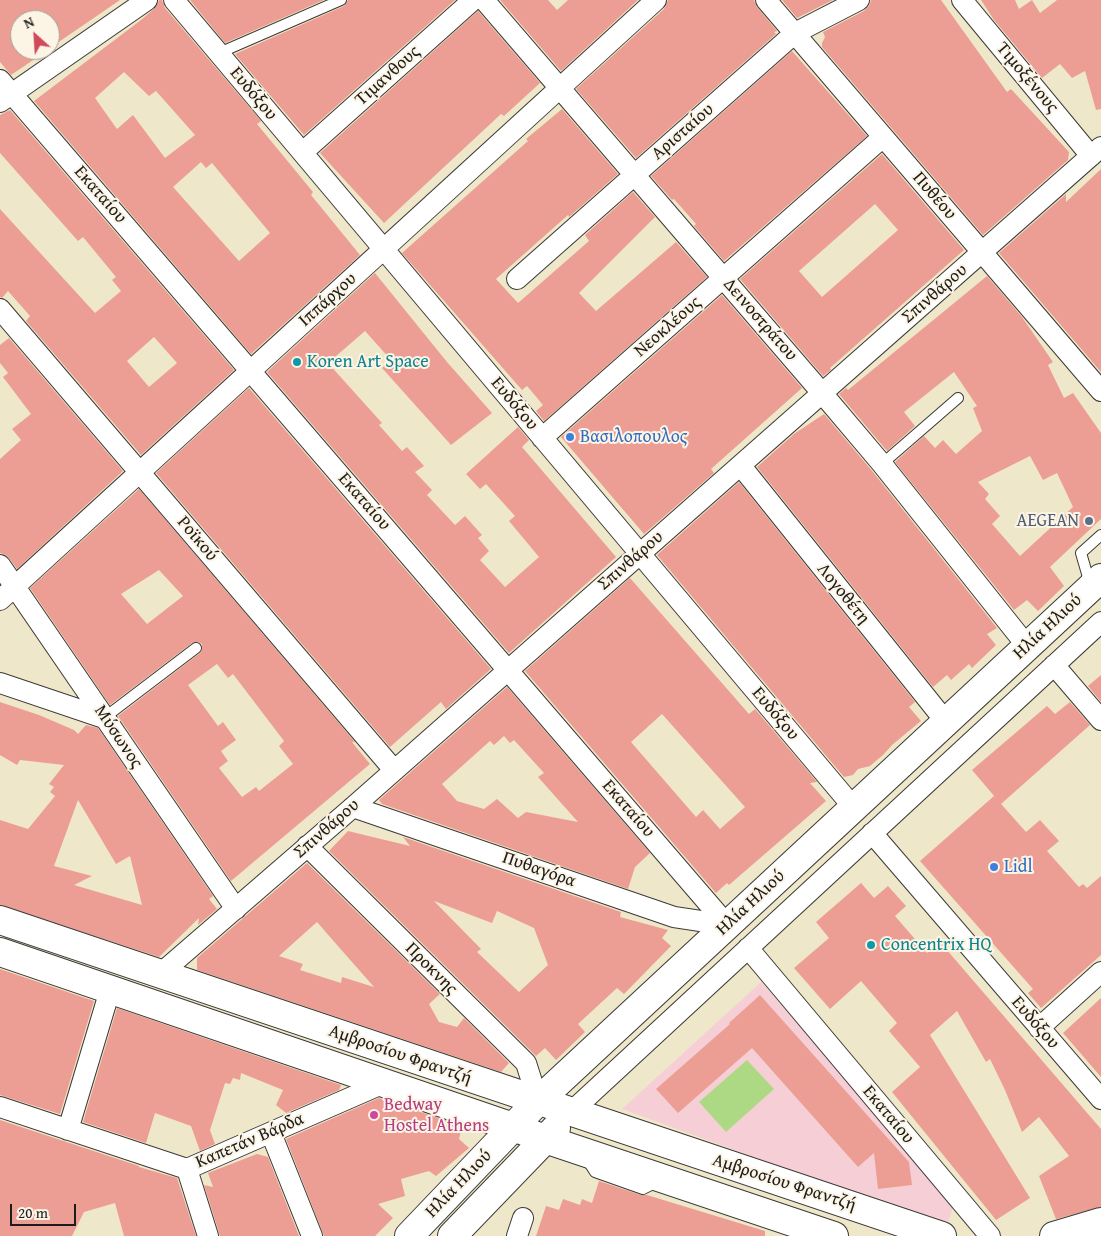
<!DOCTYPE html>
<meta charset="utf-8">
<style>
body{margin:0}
#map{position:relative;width:1101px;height:1236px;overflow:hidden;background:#efe7c9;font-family:"Gentium Book Plus",serif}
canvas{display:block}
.north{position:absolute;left:10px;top:10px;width:50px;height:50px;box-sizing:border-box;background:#fcf5e5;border:1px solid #a29e95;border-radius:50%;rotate:334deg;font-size:14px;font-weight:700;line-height:20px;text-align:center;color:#1c1c1c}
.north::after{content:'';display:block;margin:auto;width:18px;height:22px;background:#d1495b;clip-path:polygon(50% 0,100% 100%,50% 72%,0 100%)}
.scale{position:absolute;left:10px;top:1204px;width:66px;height:22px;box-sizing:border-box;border:2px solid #1c1c1c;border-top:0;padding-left:6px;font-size:15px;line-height:18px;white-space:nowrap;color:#1c1c1c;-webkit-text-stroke:4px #fcf5e5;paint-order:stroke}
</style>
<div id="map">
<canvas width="1101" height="1236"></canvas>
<div class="north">N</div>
<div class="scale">20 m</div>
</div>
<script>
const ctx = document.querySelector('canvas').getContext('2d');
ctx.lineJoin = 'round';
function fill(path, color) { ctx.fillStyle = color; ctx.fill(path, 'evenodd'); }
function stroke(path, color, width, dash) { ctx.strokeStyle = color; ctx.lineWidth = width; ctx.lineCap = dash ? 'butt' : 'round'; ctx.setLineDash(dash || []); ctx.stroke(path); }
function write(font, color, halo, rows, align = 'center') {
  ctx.font = font + ' "Gentium Book Plus",serif'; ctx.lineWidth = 4; ctx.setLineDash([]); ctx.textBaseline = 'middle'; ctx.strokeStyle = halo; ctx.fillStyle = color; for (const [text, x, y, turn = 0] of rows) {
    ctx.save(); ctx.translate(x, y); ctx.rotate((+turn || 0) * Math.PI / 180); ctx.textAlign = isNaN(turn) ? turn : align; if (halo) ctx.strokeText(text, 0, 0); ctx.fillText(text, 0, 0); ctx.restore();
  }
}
const built = new Path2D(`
 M761,982L954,1202L949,1221H929L622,1109Z`);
const green = new Path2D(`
 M747,1060L774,1089L726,1132L699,1102Z`);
const building = new Path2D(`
 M0,0H120L50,48V20H20V50H48L11,75L0,62Z
 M159,0H162L165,8L261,121L257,124L313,192L311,195L360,255L251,354L34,101L141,20L154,9L157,5ZM124,72L149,96L156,91L195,135L165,158L133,115L117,129L95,98ZM201,162L206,168L212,163L270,233L239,261L173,187Z
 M190,0H324L225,43Z
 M348,0H455L304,135L235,54L344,6Z
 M500,0H548L557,10L568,0H638L561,71Z
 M668,0H754L757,7L777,31L774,32L776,34L636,158L576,89L664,9Z
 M782,0H833L797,18Z
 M871,0H941L1007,92L1011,89L1069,152L1068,160L983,235L822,47V43L825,37L823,32L864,11L869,6Z
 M981,0H1015L1019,9L1032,0L1040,13L1057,0H1101V109L1096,110L1085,71L1072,78L1060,64L1042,78L994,20Z
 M478,11L540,83L504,116L501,114L384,223L320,153Z
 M792,51L867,136L724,261L694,226L696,224L674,199L672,200L651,176Z
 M562,109L618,174L569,217L568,215L496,279L518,303L589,241L585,235L633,192L655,217L579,293L596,311L676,242L707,277L544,421L536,411L543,405L527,386L522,390L402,253L528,141L526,139Z
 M10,110L234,370L141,455L26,321L30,316L8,291L2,298L0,297V209L95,313L121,291L112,280L116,277L83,237L78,241L0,153V115ZM154,337L177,363L149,387L127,361Z
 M882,154L964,250L830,368L831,370L823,376L740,279ZM875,204L898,230L822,297L799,271Z
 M1101,169V372L999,253L1066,194V202Z
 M375,273L447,362L492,413L451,445L382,368L391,360L365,331L328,363L382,423L379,425L402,451L407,447L424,466L415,472L432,490L427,495L455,525L465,516L482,535L478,538L489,551L480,560L505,587L539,557L509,521L515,516L486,484L480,489L466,474L518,427L529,440L522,447L616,557L509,653L267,372Z
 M987,276L1022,317L1053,362L1048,365L1064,398L1073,393L1101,433V519L1050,567L1064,586L1038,611L1027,600L1014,610L895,462L924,436L935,448L943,440L956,454L982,431L973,408L977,406L954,372L904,412L915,426L887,451L839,394L846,388L848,390ZM1030,456L1043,480L1057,473L1073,507L1020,556L992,524L1000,516L985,499L989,494L978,482Z
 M722,295L802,388L711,469L714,473L644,534L561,437Z
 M9,338L123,471L17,569L9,558L6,555L0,553V459L21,440L12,429L31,414L3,377L8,373L0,363V345Z
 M249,388L491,669L446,709L441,702L390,747L156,473Z
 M824,414L873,472L997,628L987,634L996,645L972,668L969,664L951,680L947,675L933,687L757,467L794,434Z
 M739,482L915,702L909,707L921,721L892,745L883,755L870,766L858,769L853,775L844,777L657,555Z
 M139,489L355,742H352L370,764L231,881L118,716L200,653L202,650V644L198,642L192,643L110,705L30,588ZM159,570L183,596L147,624L121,594ZM217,664L228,678L233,674L284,741L279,746L293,764L259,791L256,787L242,797L219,768L228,761L221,751L236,740L223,722L218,726L188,685Z
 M630,578L749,714L755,709L817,782L810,783L826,801L729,885L727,883L716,893L525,671ZM662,714L745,807L720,829L703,810L696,817L631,742Z
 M1101,675V702L1088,686Z
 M507,687L650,853L635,867L628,889L382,804L379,800ZM504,736L510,743L514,740L544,773L538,777L578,822L526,812L518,818L497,799L484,809L457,801L442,784L490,741L494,745Z
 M0,702L39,715L74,730L78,734L86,725L98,728L213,896L209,899L217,909L198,925L199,918L159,957L0,905V820L28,829L55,796L50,792L54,787L49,784L64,765L20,760L17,765L0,755ZM78,800L116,864L130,856L142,905L74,885L92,876L54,866Z
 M1070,702L1090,725L1001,804L972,770L1047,706L1055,714Z
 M994,796L1026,832L1040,820L1059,841L1047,851L1079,887L1083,884L1087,888L1101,876V955L1041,1008L1028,993L1033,989L920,861Z
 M348,831L410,846L403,837L621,912L620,917L668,930L662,938L671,946L624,994L617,988L578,1024L585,1032L556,1060L545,1048L536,1056L329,851ZM434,901L492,923L497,911L534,928L548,965L519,992L477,952L481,949Z
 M307,863L440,994L429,1004L439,1022L457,1027L464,1018L509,1063L501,1072L197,970V958ZM317,922L337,945L374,987L342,977L341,983L300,970L303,964L279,956Z
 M861,883L874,898L888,886L906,906L895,916L927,953L940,942L1101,1129V1207L1056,1219L1039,1176L1069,1156L1039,1117L1022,1132L1005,1090L990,1059L986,1062L957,1011L930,1035L1030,1198L996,1220L892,1092L920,1067L889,1031L897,1023L861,981L830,1009L794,968L829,938L816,922Z
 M0,969L94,1001L60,1114L0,1095Z
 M760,995L909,1162L912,1185L878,1189L874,1153L858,1167L752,1048L678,1113L656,1089L730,1024L729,1023Z
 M1101,998V1077L1063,1033Z
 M117,1008L341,1085L339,1090L286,1113L276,1105L283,1090L241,1073L240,1080L233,1078L230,1084L225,1083L210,1130L215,1144L200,1151L191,1126L155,1113L146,1143L83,1122Z
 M379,1098L462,1126L459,1139L469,1148L436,1176L429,1171L401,1179L405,1196L378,1204L393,1218L375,1236H324L286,1139Z
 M0,1120L139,1166V1167L177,1178L196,1236H124L115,1203L84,1212L72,1236H0Z
 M257,1154L268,1157L299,1236H220L204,1185L213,1187L208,1173Z
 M599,1181L641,1195H647L765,1231V1236H536L546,1206L559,1210L563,1199L580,1205L582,1199L592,1203Z`);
const lane = new Path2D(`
 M219,53L341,0
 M882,464L958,398
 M1090,584L1081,553L1101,535
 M104,718L196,648
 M586,1158L595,1172L643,1189L657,1182`);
const street = new Path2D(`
 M174,0L854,808
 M484,0L822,393L882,464L1027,646
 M766,0L1101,391
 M962,0L1091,156
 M0,80L727,925
 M0,102L147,0
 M303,152L473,0
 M517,279L795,33L859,0
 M0,309L394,770
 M542,438L883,137
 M741,466L946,722
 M0,565L236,909
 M0,600L656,0
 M1054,665L1101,720
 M0,683L104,718
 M353,807L674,917L727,925
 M872,833L1101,1099
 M307,846L526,1063L538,1101
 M748,948L990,1236
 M160,974L353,807L1101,147
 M1039,1028L1101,972
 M0,1107L187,1169L384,1083
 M571,1112L1101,622
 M68,1130L110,990
 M271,1133L312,1236
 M187,1169L208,1236
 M517,1236L523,1218`);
const secondary = new Path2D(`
 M0,920L942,1236
 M0,952L513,1127L545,1139L834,1236
 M409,1236L538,1101L1101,578
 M452,1236L556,1128
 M1054,1236L1101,1222`);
const markers = [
 [297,362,5,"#0f9aa8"],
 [570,437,5,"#3f7fe0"],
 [1089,521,5,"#5c6f8a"],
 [994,867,5,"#3f7fe0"],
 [871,945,5,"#0f9aa8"],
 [374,1115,5,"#d1479c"]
];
const streetNames = [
 ["Τιμανθους",388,76,-42],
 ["Τιμοξένους",1027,78,50],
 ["Ευδόξου",253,94,50],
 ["Αρισταίου",683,132,-41],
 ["Εκαταίου",100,195,49],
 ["Πυθέου",934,196,49],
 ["Σπινθάρου",935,294,-41],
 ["Ιππάρχου",328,300,-42],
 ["Δεινοστράτου",760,320,49],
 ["Νεοκλέους",668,327,-41],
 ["Ευδόξου",514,404,50],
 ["Εκαταίου",364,502,49],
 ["Ροϊκού",197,539,50],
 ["Σπινθάρου",631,561,-41],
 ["Λογοθέτη",843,594,51],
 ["Ηλία Ηλιού",1048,627,-43],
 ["Ευδόξου",775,714,50],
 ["Μύσωνος",118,737,56],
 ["Εκαταίου",628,809,49],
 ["Σπινθάρου",327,829,-41],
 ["Πυθαγόρα",539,870,19],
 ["Ηλία Ηλιού",751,903,-43],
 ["Προκνης",431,969,45],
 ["Ευδόξου",1035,1023,49],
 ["Αμβροσίου Φραντζή",400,1055,19],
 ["Εκαταίου",888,1115,50],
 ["Καπετάν Βάρδα",250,1141,-23],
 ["Αμβροσίου Φραντζή",784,1183,18],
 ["Ηλία Ηλιού",459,1184,-46]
];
const cultureNames = [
 ["Koren Art Space",307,362],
 ["Concentrix HQ",881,945]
];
const shopNames = [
 ["Βασιλοπουλος",580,437],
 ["Lidl",1004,867]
];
const serviceNames = [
 ["AEGEAN",1079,521]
];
const hotelNames = [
 ["Bedway",384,1105],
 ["Hostel Athens",384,1126]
];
fill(built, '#f6cfd6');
fill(green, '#aed984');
fill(building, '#ed9e94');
stroke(lane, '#3c3a36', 12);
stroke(street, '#3c3a36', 22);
stroke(secondary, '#3c3a36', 30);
stroke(lane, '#fff', 10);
stroke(street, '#fff', 20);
stroke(secondary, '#fff', 28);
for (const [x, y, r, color] of markers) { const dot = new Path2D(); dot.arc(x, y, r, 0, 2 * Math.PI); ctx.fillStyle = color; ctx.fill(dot); stroke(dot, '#fcf5e5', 2); }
write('18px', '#1c1c1c', '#fcf5e5', streetNames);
write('18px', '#0d838f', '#fcf5e5', cultureNames, 'left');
write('18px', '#366cbe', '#fcf5e5', shopNames, 'left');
write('18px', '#4e5e75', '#fcf5e5', serviceNames, 'right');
write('18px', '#b23c85', '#fcf5e5', hotelNames, 'left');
</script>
